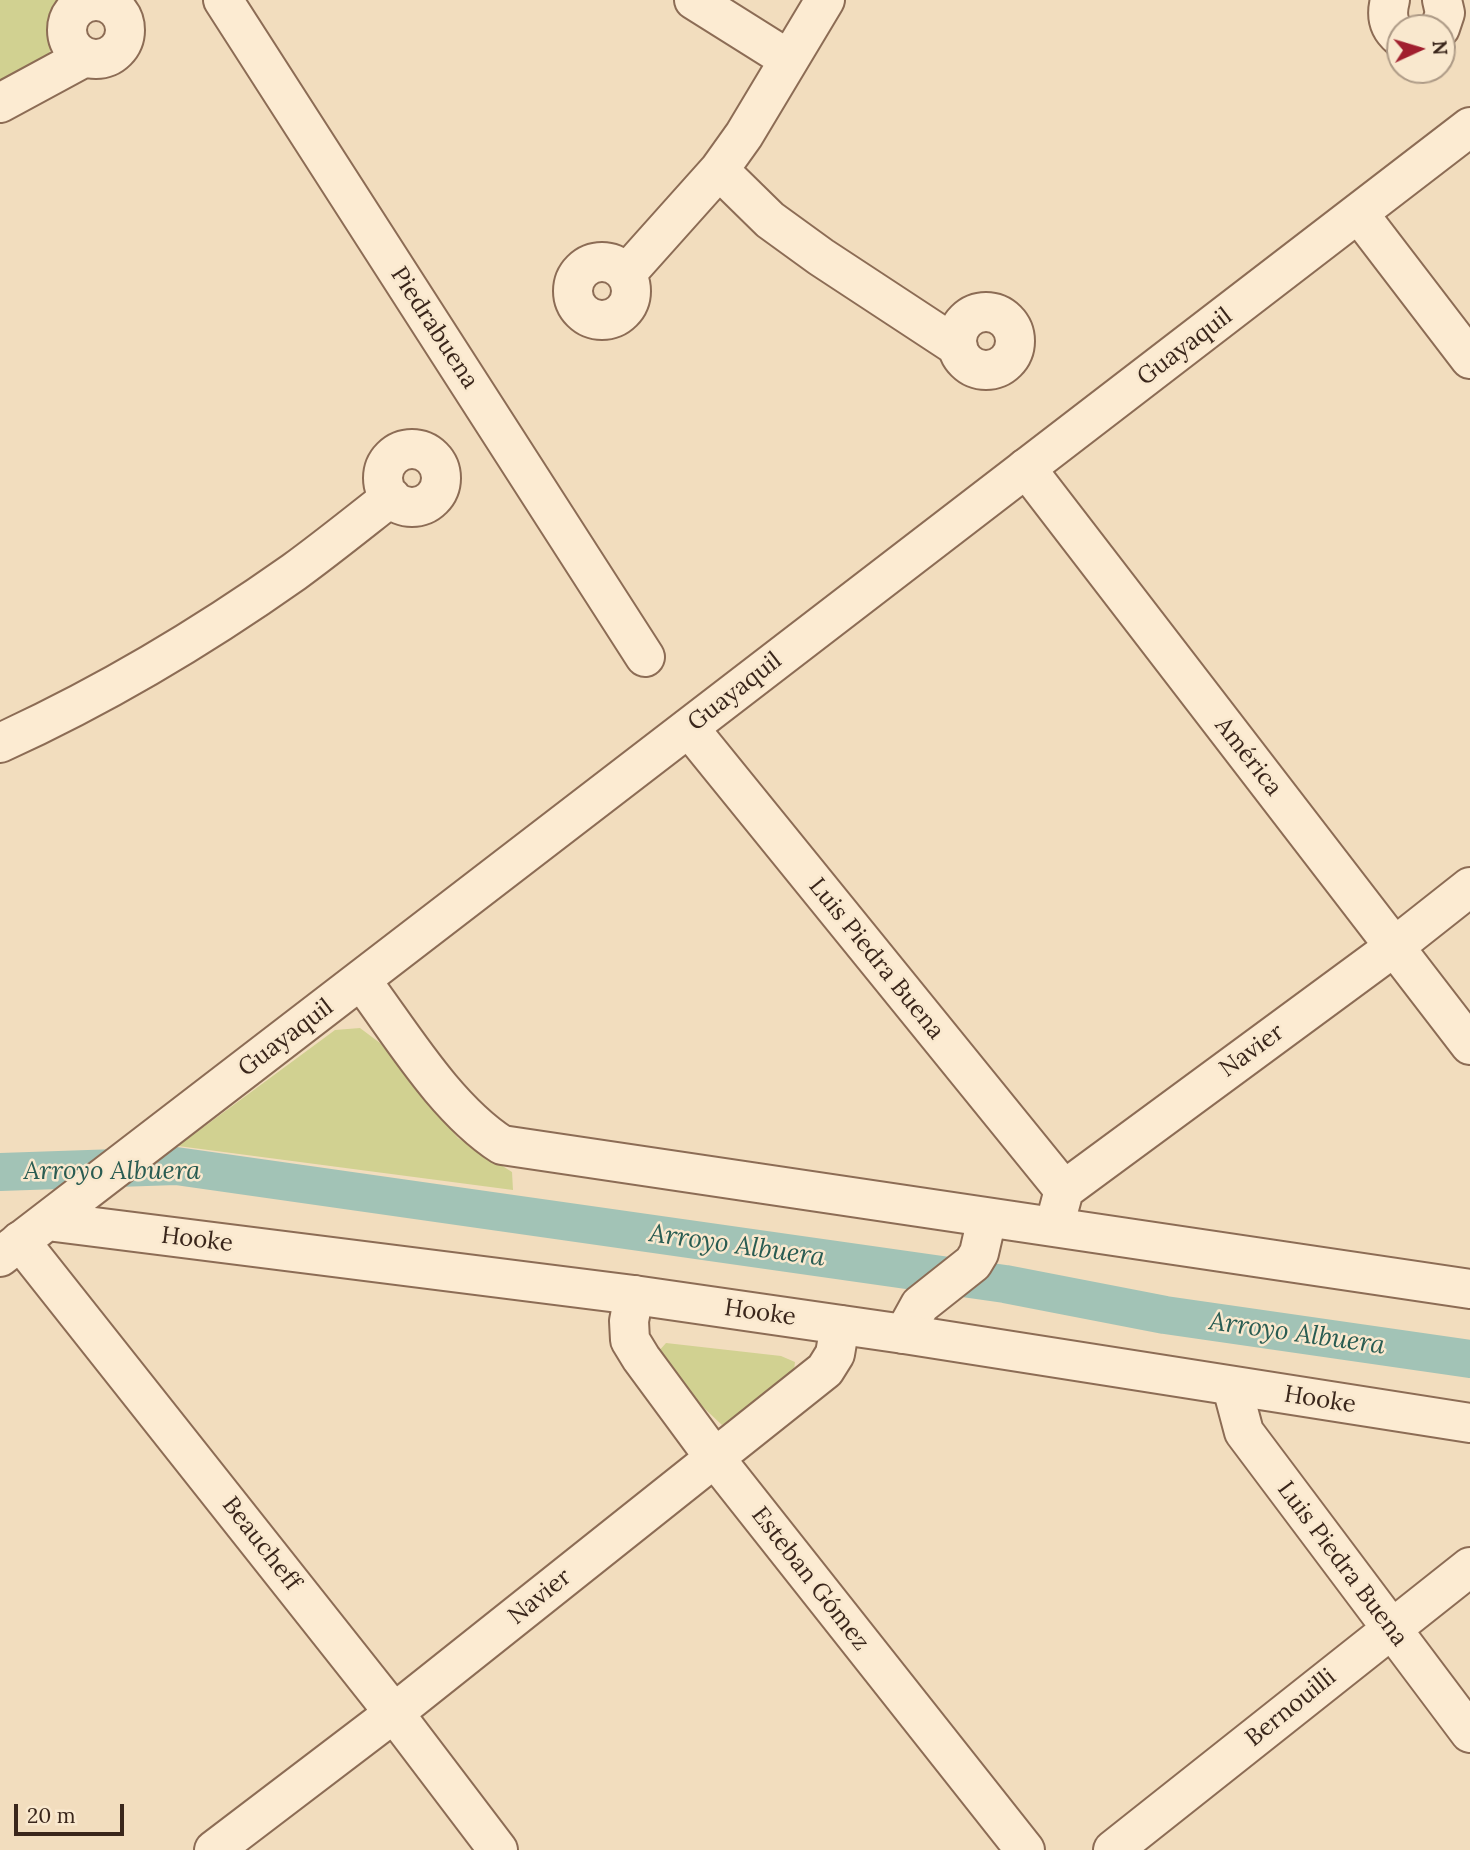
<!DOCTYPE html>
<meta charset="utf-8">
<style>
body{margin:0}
#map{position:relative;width:1470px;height:1850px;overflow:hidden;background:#f2ddbe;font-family:Lora,serif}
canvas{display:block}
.north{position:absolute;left:1386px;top:14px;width:70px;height:70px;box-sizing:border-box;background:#f9e8ce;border:2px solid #ad9a86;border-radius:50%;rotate:86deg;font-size:19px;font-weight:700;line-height:28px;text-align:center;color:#3a261b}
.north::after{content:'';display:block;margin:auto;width:24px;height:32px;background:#a11f2e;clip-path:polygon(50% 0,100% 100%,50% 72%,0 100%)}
.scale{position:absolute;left:14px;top:1804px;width:110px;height:32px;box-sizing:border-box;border:4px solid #3a261b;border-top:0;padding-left:9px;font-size:21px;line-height:24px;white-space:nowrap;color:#3a261b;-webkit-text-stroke:5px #f9e8ce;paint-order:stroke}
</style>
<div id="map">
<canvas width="1470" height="1850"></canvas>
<div class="north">N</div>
<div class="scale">20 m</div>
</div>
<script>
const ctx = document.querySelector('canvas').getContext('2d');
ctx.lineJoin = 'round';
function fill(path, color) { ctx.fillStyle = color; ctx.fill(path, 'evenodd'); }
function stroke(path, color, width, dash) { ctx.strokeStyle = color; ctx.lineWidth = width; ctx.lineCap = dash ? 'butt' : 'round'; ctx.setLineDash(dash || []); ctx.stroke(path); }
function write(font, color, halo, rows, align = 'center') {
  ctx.font = font + ' Lora,serif'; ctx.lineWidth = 5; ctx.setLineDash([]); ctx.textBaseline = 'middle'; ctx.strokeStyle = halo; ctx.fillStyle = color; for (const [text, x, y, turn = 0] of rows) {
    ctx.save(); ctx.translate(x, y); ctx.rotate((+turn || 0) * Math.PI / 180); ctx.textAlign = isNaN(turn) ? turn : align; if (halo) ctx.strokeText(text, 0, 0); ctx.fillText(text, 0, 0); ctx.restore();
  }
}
const green = new Path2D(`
 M0,0H63C44,16 60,47 42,66C32,77 13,84 0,92Z
 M360,1028L380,1043L458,1138L512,1172L513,1190L178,1146L335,1030Z
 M666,1343L781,1356L795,1362L793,1378L722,1425L657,1364L658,1352Z`);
const canal = new Path2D(`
 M0,1172L176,1166L1005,1284L1165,1315L1470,1359`);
const minor = new Path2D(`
 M223,0L645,657
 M694,0L788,59
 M1390,0C1386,15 1388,27 1400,37
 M67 30a29 29 0 1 1 58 0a29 29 0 1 1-58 0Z
 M1440,28L1445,13L1442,0
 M0,103L85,57
 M719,170L770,220L821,257L958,347
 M1359,214L1470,359
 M573 291a29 29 0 1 1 58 0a29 29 0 1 1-58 0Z
 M626,274L719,170L744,135L825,0
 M957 341a29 29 0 1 1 58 0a29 29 0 1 1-58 0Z
 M383 478a29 29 0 1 1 58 0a29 29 0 1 1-58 0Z
 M1026,468L1470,1045
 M689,728L1064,1190
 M0,743C103,696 202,637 294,572C327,548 359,522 391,497
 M1057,1216L1064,1190L1394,947L1470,887
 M20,1241L394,1713L498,1850
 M634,1295L629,1321L630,1340L641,1358L714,1457L1025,1850
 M904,1334L920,1305L973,1263L979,1253L987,1218
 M1232,1387L1244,1432L1470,1733
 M214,1850L394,1713L825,1370L835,1354L840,1325
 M1113,1850L1470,1567`);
const tertiary = new Path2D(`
 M361,980C402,1035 445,1108 502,1145L1470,1289
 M47,1221L634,1295L904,1334L1470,1423
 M0,1257L1470,127`);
const streetNames = [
 ["Piedrabuena",434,328,57],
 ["Guayaquil",1185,347,-37],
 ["Guayaquil",735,692,-38],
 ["América",1248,757,52],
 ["Luis Piedra Buena",876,959,51],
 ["Guayaquil",286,1038,-37],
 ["Navier",1252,1051,-36],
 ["Hooke",197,1240,7],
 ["Hooke",760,1313,8],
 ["Hooke",1320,1400,9],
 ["Beaucheff",261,1544,52],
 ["Luis Piedra Buena",1342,1564,53],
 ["Esteban Gómez",810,1579,52],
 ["Navier",540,1597,-39],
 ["Bernouilli",1291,1708,-39]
];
const waterNames = [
 ["Arroyo Albuera",112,1172],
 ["Arroyo Albuera",737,1246,8],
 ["Arroyo Albuera",1297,1334,8]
];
fill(green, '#d1d191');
stroke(canal, '#a2c3b6', 38);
stroke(minor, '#8c6c55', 42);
stroke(tertiary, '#8c6c55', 42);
stroke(minor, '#fcebd2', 38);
stroke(tertiary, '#fcebd2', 38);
write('24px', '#3a261b', '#f9e8ce', streetNames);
write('italic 26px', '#295c52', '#f9e8ce', waterNames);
</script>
